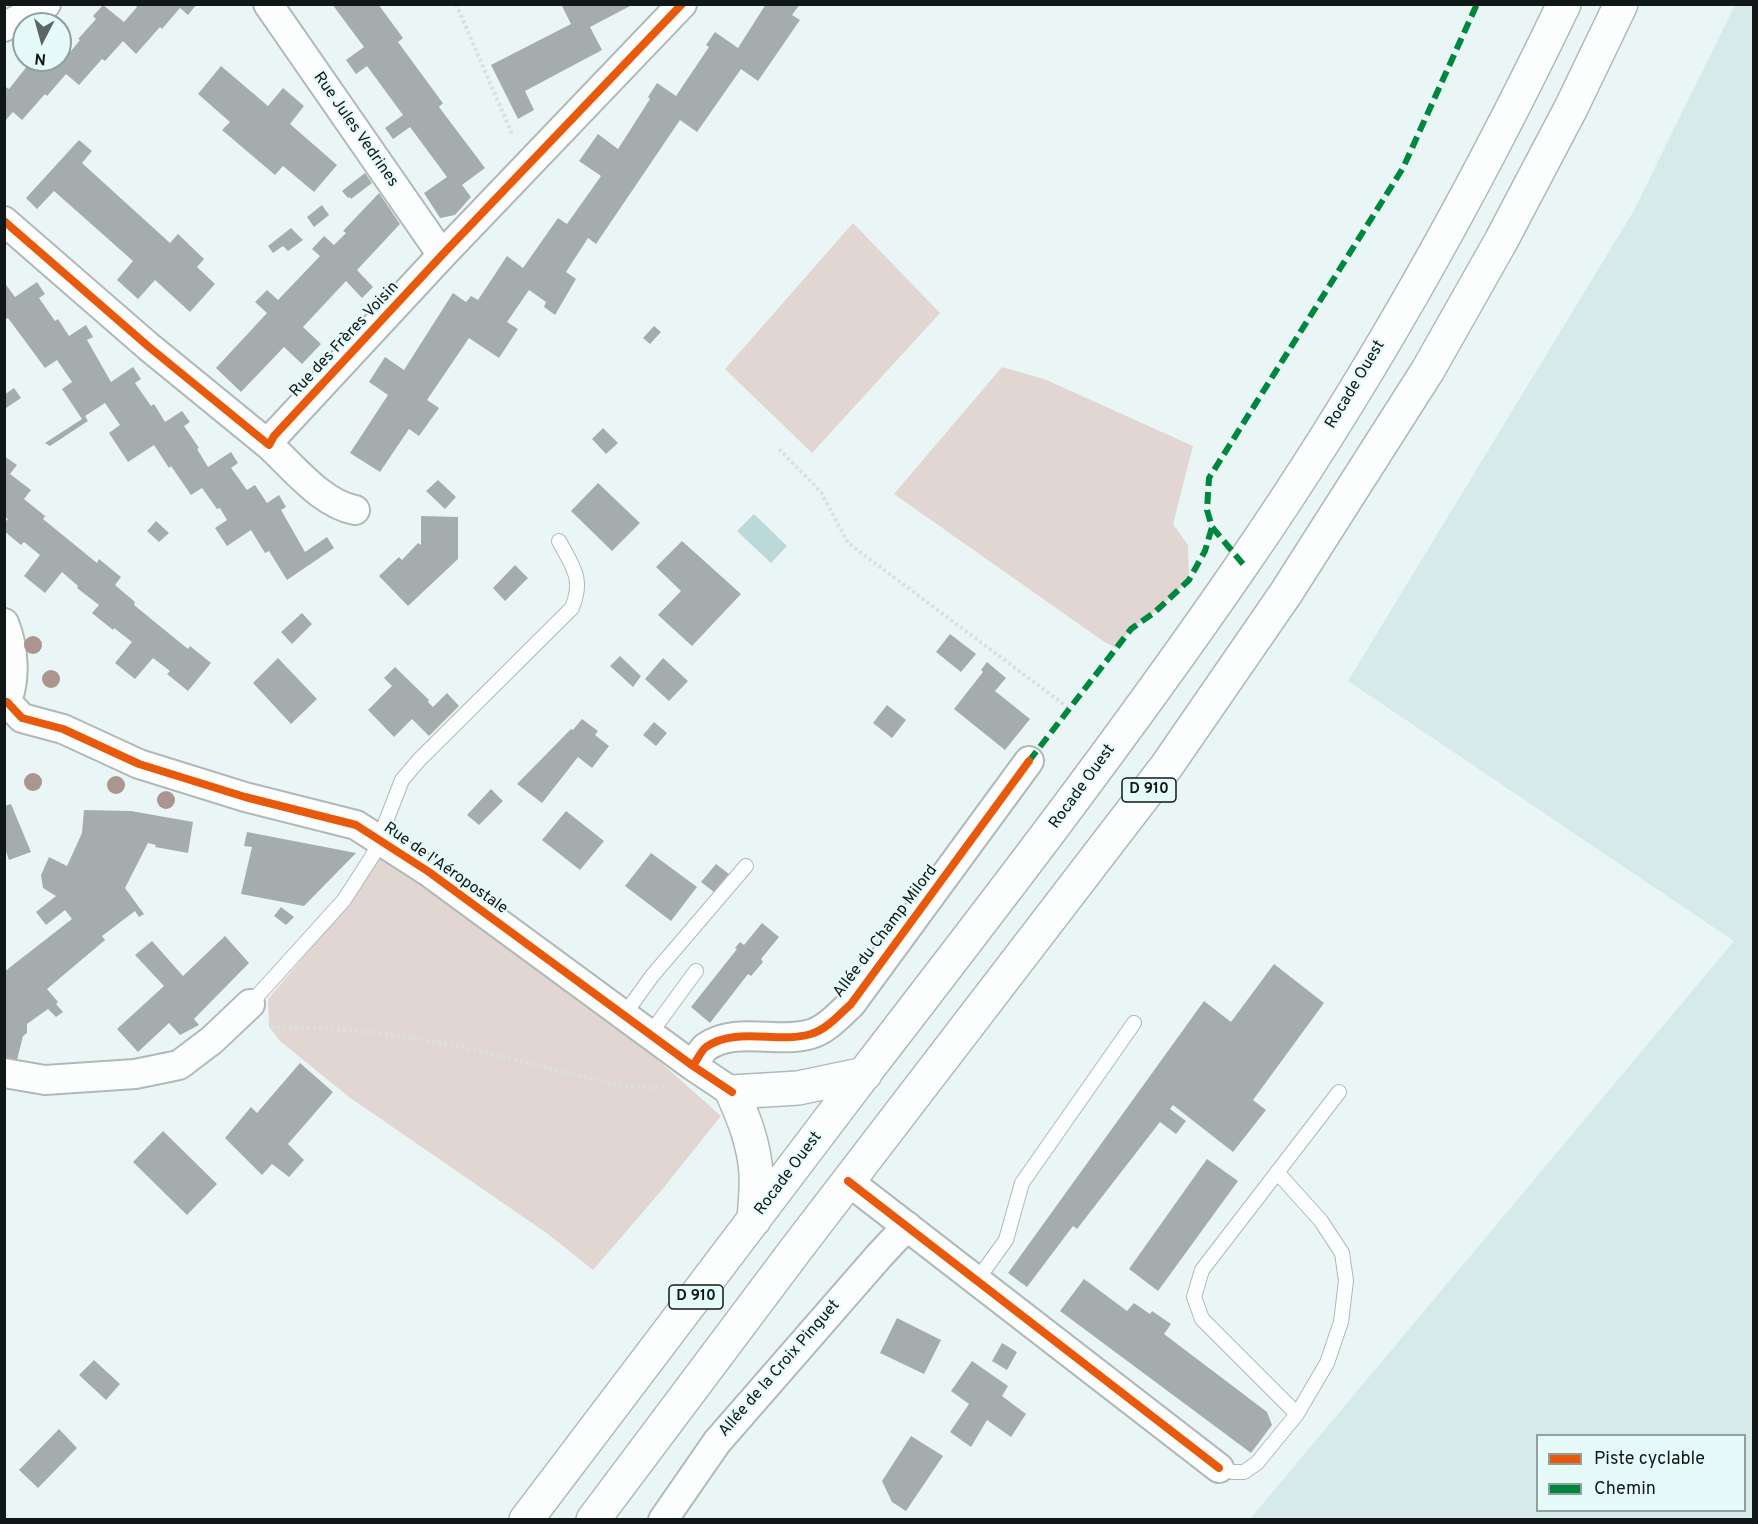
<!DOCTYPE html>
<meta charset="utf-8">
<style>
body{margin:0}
#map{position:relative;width:1758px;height:1524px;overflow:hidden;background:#eaf6f5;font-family:Overpass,sans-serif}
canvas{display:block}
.frame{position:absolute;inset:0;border:6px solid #101817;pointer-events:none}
.legend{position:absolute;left:1536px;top:1434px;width:210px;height:78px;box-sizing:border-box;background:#e6faf9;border:2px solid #90a09f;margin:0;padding:8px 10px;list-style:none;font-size:18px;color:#101817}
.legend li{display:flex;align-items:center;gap:12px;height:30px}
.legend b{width:30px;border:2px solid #90a09f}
.north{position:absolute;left:12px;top:12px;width:60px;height:60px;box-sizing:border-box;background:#e6faf9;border:2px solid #90a09f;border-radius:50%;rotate:186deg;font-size:16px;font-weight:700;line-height:24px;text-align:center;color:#101817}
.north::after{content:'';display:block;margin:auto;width:21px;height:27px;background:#5c6665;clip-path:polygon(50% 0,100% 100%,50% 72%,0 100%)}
</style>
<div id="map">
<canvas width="1758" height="1524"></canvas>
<div class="frame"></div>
<ul class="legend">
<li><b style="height:8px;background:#e8590c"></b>Piste cyclable</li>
<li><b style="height:8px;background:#00873e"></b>Chemin</li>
</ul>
<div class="north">N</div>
</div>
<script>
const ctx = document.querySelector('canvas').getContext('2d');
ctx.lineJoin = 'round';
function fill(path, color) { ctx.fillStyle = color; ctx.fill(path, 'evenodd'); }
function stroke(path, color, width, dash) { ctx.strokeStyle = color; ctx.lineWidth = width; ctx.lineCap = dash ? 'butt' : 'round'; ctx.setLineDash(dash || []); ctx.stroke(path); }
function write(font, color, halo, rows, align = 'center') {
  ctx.font = font + ' Overpass,sans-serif'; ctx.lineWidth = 4.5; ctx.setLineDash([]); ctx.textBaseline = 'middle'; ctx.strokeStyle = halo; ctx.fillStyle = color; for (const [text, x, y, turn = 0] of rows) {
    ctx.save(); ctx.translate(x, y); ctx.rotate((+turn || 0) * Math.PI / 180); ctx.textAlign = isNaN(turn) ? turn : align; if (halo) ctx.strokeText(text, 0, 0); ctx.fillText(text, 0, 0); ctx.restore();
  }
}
const built = new Path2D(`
 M1735,5H1754L1753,1519H1250L1734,941L1348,681L1633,212ZM1538,1436H1744V1510H1538Z`);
const green = new Path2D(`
 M853,223L940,313L812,453L725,369Z
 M1002,367L1044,379L1193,446L1173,524L1188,545L1189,580L1155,612L1131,629L1116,648L1103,641L894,494Z
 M382,854L548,973L650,1053L721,1116L661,1191L593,1270L548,1234L349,1097L280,1041L269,1027L268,999L354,897Z`);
const water = new Path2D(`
 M754,514L787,546L771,563L737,531Z`);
const building = new Path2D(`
 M134,4H197L188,15L180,8L162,29L160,27L136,54L123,41L105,61L102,59L79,85L66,74L47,96L45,94L22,120L13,112L4,122V86L9,89L32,60H60V52L66,57L80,40L78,39L96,19L93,16L103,5L124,22L137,7Z
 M332,4H378L403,38L398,42L442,102L443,103L439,107L485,168L462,185L471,197L455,215L440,218L424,193L447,177L410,127L393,139L385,128L403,115L367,66L356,74L346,60L364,47Z
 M561,4H634L590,27L602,50L525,91L534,110L518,119L491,65L571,24Z
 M766,4H800L792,15L800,20L758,81L741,69L697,132L680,120L596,244L588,238L566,272L576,279L555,315L544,307L546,302L529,290L507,322L518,329L499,358L469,338L427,400L439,408L419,436L409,429L380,472L350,453L388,395L369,382L385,357L404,370L453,293L466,302L471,296L478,300L507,256L523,268L558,218L567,224L601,176L579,161L598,134L618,149L650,99L648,97L657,83L676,96L709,47L706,45L715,32L738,48Z
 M221,66L268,106L283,88L304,106L290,124L337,165L314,192L283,166L275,175L222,130L230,122L198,94Z
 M79,140L92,151L82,163L170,243L178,234L204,259L197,267L215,284L190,312L155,280L138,299L117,280L133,261L54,191L37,209L26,198Z
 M365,173L372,183L351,199L350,197L348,198L342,191Z
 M379,193L400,224L357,270L373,287L362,298L346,281L303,327L321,344L302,364L284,347L241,392L216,368L267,313L255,302L267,290L278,300L320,256L312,249L324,236L334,245L346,233L343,231Z
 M322,205L329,215L314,227L307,217Z
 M291,228L303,240L288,251L283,246L273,253L268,246Z
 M4,282L15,297L37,282L45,294L39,298L55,321L58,319L69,336L86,325L93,337L87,340L111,382L133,367L141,379L135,383L151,406L154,404L165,422L182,411L190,422L184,426L199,448L197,449L208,467L231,452L238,463L231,468L247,490L255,485L267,503L279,495L286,507L281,510L305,552L327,537L334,548L287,580L269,551L265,553L251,530L227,546L215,528L227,520L220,508L217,509L202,488L191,495L171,466L169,468L154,445L128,462L109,433L120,425L105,403L85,416L88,421L50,446L45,443L82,419L62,389L72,382L57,360L45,368L8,318L4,320Z
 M654,326L661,332L650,344L643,338Z
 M14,388L21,398L6,408L4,395Z
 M603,428L618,443L606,454L592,439Z
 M4,456L17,465L10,474L31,490L24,499L45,516L43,519L97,563L99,559L121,577L115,585L135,602L134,605L188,649L190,646L211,663L188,691L167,674L170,671L153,658L135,679L115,663L132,642L114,628L113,630L92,613L99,605L77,588L78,586L62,572L45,593L24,576L40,555L24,542L21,545L4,531V523L8,519L4,516Z
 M438,480L456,497L445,509L426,491Z
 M598,483L640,523L612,551L571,511Z
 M421,516L458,517V559L408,606L379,576L399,557L402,560L418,543L421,545Z
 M156,521L169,533L159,542L147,531Z
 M682,541L741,594L692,646L658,615L681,591L656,567Z
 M515,565L528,578L505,601L493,588Z
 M302,613L312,624L292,644L281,632Z
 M950,634L976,654L961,672L936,652Z
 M620,656L641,676L633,687L610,666Z
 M278,658L317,699L291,724L253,683Z
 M663,658L688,681L669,701L645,679Z
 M987,662L1006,678L995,691L1030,719L1005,750L954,709L983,672L981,670Z
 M395,667L429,700L428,702L433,707L447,693L459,706L429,736L412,719L394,737L368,710L392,686L384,678Z
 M887,705L906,720L892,738L873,723Z
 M582,719L598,731L595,735L609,746L592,768L578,757L542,803L517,784L571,729L573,730Z
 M654,722L667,733L656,746L643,735Z
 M491,789L503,801L479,825L467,815Z
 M11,804L31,852L9,860L6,852L4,853V806Z
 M84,810L131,811L193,822L188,853L155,847L156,845L148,843L125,888L144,914L139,917L135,911L102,936L105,940L47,989L58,1002L56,1004L63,1012L56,1017L48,1009L27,1024V1033L23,1036L16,1064L4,1061V972L72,919L65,910L46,925L36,912L56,896L43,888L41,875L49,857L67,866L82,833Z
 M566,811L604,841L580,870L542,840Z
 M247,832L356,853L304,906L241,894L252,847L244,846Z
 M651,853L697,887L671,921L625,886Z
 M716,864L729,874L714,892L701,882Z
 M281,907L294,917L286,925L274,916Z
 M762,923L779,937L761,959L763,962L751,976L748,974L710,1023L691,1007L737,949L735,948L740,942L744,945Z
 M225,936L249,963L194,1019L199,1025L180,1035L169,1023L138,1052L117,1029L164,986L135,955L152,941L183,976Z
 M1274,964L1324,1003L1253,1100L1266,1110L1233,1152L1173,1105L1170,1109L1186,1121L1176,1134L1160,1122L1077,1229L1073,1226L1027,1287L1008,1273L1204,1001L1231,1022Z
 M300,1063L333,1092L288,1144L304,1160L289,1177L272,1164L262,1175L225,1138L251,1107L257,1113Z
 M163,1131L217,1184L187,1215L133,1162Z
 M1207,1159L1238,1181L1158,1291L1129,1269Z
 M1084,1279L1127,1311L1134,1303L1150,1314L1152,1311L1171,1324L1164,1334L1267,1412L1272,1425L1251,1453L1060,1311Z
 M897,1318L941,1340L924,1374L880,1353Z
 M1002,1343L1017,1352L1007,1370L992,1361Z
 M94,1360L120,1384L106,1400L79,1375Z
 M972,1361L1008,1386L1002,1396L1026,1414L1011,1437L987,1420L971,1447L950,1432L969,1404L951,1391Z
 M59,1429L77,1448L38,1488L19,1470Z
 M911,1436L943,1456L906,1511L892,1502L882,1481Z`);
const path = new Path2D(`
 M456,4L513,136
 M779,449L821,492L848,543L1070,709
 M271,1027C337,1027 402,1034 466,1048C502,1056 538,1066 573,1074C604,1081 636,1092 668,1086`);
const lane = new Path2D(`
 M250,1004L344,900L373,855L402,780L419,760L572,608C584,579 573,567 559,541
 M624,1015L652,976L746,866
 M650,1034L696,971
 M977,1280L1006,1240L1022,1183L1134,1023
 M1297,1414L1202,1319L1194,1297L1202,1270L1339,1092
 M1219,1468L1233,1472H1244L1257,1463L1297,1414L1327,1363L1341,1322L1346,1281L1342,1253L1321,1221L1277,1172`);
const street = new Path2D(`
 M268,4L442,255
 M4,27L46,4
 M4,221L149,347L269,445L274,436L442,255L682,4
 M269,445C293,467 322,504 355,510
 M4,623C14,647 17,684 4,706
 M7,702L22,718L63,729L139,764L245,797L356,825L429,872L693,1066L732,1092
 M693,1066C697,1060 701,1051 706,1047C736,1026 778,1044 811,1034C827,1029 839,1015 851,1004L1029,761
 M4,1073L45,1080L135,1074L179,1065L212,1040L250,1004
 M848,1181L1219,1468
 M663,1520L717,1442L879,1256L907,1226`);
const primary = new Path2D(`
 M754,1220C755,1204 757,1188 756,1173C754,1144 744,1118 732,1092L798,1088L865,1074
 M526,1520C640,1370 753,1220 867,1070C995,904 1123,738 1242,565C1364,388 1471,198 1564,4
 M593,1520L797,1248L1166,767L1286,593L1428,370L1501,241L1571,108L1621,4`);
const quiet = new Path2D(`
 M1243,564L1212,527L1207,510L1209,478L1403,168L1477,4
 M1029,761L1131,629L1155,612L1189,580L1205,551L1212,527`);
const cycleway = new Path2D(`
 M4,221L149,347L269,445L274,436L442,255L682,4
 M7,702L22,718L63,729L139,764L245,797L356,825L429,872L693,1066L732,1092
 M693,1066C697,1060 701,1051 706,1047C736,1026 778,1044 811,1034C827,1029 839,1015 851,1004L1029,761
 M848,1181L1219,1468`);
const trees = [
 [33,645],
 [51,679],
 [33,782],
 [116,785],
 [166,800]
];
const shields = [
 [1149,790,54],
 [696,1297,54]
];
const shieldNames = [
 ["D 910",1149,790],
 ["D 910",696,1297]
];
const streetNames = [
 ["Rue Jules Vedrines",355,130,55],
 ["Rue des Frères Voisin",345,340,-47],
 ["Rocade Ouest",1356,385,-59],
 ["Rocade Ouest",1083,787,-54],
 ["Rue de l'Aéropostale",445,869,35],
 ["Allée du Champ Milord",886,932,-53],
 ["Rocade Ouest",789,1174,-53],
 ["Allée de la Croix Pinguet",780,1369,-49]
];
fill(built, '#d5eae9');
fill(green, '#e1d6d1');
fill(water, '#bad9d8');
fill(building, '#a4adac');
stroke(lane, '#b0b9b8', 16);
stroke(street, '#b0b9b8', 32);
stroke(primary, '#b0b9b8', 36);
stroke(path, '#dcdfdf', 4, [3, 3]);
stroke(lane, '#fcfefe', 14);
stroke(street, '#fcfefe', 28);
stroke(primary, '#fcfefe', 33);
stroke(quiet, '#00873e', 6, [12, 6]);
stroke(cycleway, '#e8590c', 8);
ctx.fillStyle = '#ab958f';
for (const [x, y] of trees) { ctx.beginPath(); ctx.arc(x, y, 9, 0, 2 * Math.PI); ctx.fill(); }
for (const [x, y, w] of shields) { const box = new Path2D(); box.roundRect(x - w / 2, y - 12, w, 24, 4.5); ctx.fillStyle = '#e6faf9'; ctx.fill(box); stroke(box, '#101817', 1.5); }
write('bold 15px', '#101817', null, shieldNames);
write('16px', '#101817', '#e6faf9', streetNames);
</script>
